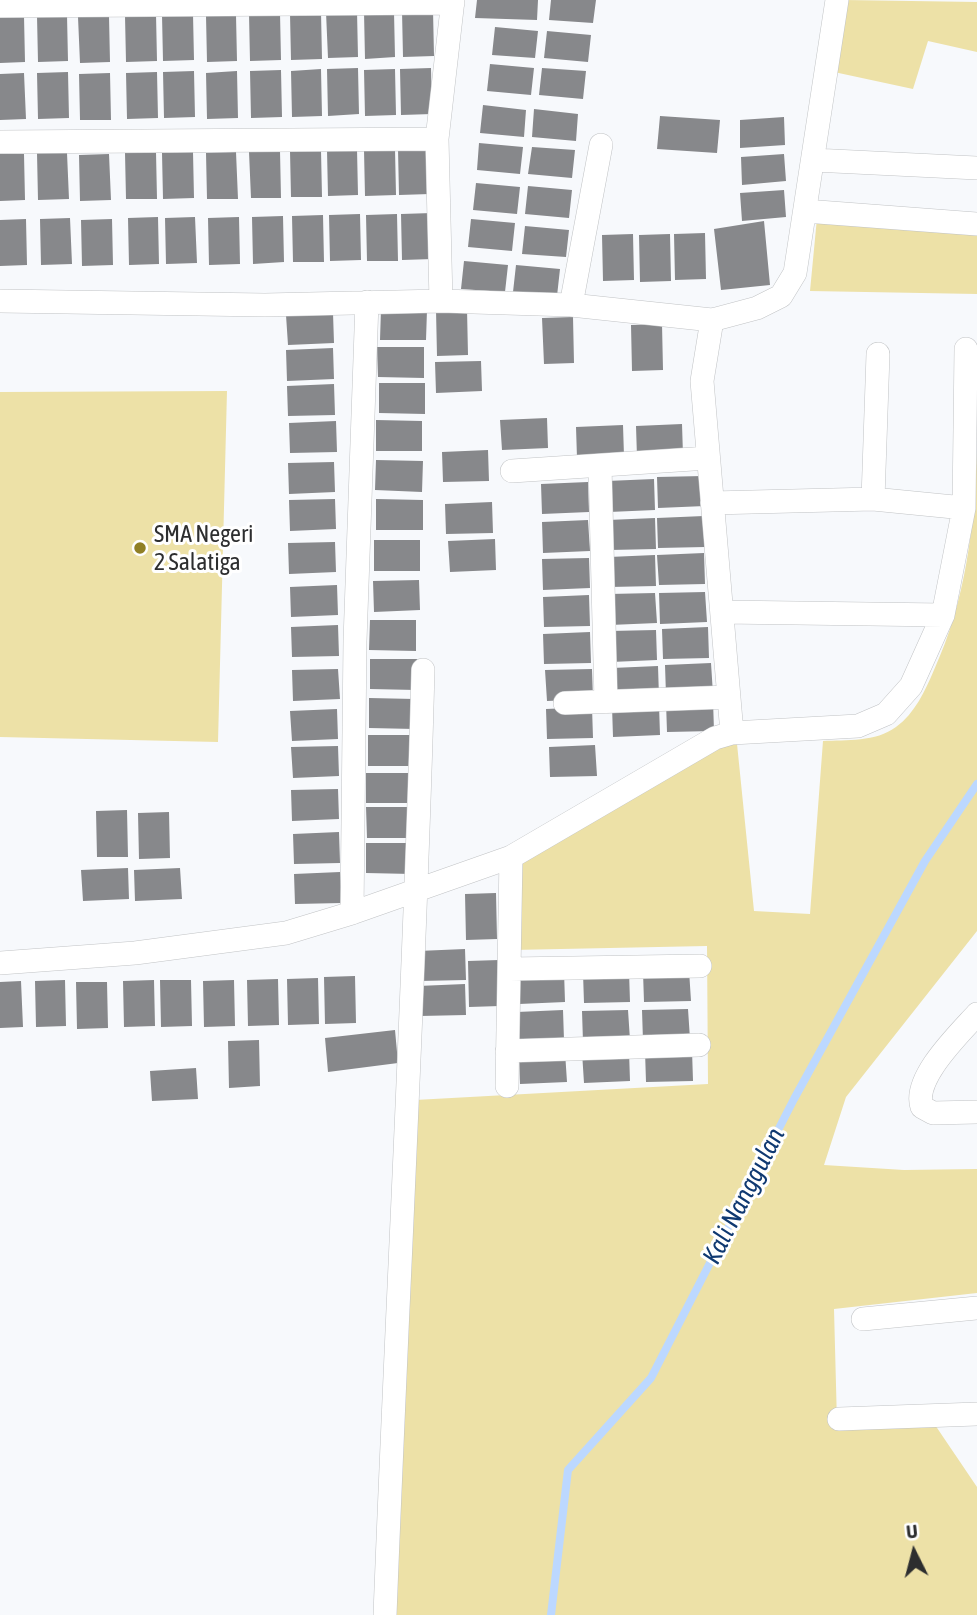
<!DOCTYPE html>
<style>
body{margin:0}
#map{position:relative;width:977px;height:1615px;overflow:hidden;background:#f7f9fc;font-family:"Asap Condensed",sans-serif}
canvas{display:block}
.north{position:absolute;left:879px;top:1517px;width:70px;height:70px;-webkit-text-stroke:5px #fff;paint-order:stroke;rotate:354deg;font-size:19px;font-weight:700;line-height:28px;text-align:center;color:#2d2e2f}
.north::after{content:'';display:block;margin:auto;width:24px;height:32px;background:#2d2e2f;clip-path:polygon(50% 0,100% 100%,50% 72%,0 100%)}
</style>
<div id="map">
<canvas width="977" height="1615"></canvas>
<div class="north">U</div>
</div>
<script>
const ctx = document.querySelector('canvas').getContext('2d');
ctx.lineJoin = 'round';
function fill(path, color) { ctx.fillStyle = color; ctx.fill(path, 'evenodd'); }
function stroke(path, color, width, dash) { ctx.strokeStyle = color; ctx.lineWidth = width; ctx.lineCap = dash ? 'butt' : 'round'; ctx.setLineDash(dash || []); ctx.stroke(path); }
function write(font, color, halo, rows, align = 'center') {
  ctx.font = font + ' "Asap Condensed",sans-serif'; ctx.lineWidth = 6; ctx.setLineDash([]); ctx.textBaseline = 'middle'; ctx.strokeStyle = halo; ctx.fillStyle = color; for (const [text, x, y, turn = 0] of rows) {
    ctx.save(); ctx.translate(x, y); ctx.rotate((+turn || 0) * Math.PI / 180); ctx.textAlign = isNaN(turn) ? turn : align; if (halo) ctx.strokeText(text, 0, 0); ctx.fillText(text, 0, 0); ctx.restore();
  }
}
const green = new Path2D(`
 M845,0L977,2V52L928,41L913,89L834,72Z
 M817,218L977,225V294L810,291Z
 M227,391L218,742L0,737V392Z
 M977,451V931L846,1097L824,1165L904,1170L977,1169V1293L834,1309L837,1423L931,1419L977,1487V1615H387L415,1100L708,1084L707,946L512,950L511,864L736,734L754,911L810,914L823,741C846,740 876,742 896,727C915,713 925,691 934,670C966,600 974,528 977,451Z`);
const stream = new Path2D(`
 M551,1615L568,1470L651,1378L794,1099L925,861L977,784`);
const building = new Path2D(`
 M477,0H538L537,20L475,18Z
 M551,0H596L593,23L549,20Z
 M433,10L434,56L403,57L402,11Z
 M357,11L358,57L328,58L326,12Z
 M321,12L322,59L291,60L290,14Z
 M364,12H394L395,57L365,59Z
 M280,13L281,60L250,61L249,14Z
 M156,14L157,61L126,62L125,16Z
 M193,14L194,60L163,61L162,15Z
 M67,15L68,61L38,62L37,16Z
 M236,15L237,61L207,62L206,16Z
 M24,16L25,62L0,63V17Z
 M109,16L110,62L80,63L78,17Z
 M495,27L538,31L535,58L492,55Z
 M547,31L591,35L588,62L544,58Z
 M490,64L534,68L531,95L487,91Z
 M358,68L359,114L328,116L327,69Z
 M431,68L432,114L401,115L400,69Z
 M542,68L586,71L583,99L539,95Z
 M321,69L322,116L292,117L291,71Z
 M395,69L396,115L365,116L364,70Z
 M281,70L282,117L251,118L250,71Z
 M194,71L195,117L164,118L163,72Z
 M237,71L238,118L207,119L206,73Z
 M68,72L69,118L38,119L37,73Z
 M157,72L158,118L127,119L126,73Z
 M24,73L26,119L0,120V74Z
 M110,73L111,120H80L79,74Z
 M483,105L526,110L524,137L480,133Z
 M534,109L578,114L576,141L532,137Z
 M660,116L720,120L717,153L657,149Z
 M784,117L785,145L740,148V120Z
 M479,143L523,147L520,174L477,170Z
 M532,147L575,150L572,178L528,174Z
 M429,148L430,194L399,195L398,149Z
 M357,149L358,195L328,196L327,150Z
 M395,149L396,195L365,196L364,150Z
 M321,150L322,197H291L290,151Z
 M280,151L281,198H251L249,152Z
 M156,152L157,199H126L125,153Z
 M193,152L194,198L163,199L162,153Z
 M236,152L238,199H207L206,153Z
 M37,153H67L69,199L38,200Z
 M0,154H24L25,200L0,201Z
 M109,154L111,200L80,201L79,155Z
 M784,154L786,181L742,185L741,157Z
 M476,183L520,187L517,214L473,210Z
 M528,186L572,190L569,218L525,214Z
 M784,190L786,217L742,221L740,193Z
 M432,213L433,259L402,260L401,214Z
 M360,214L361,260L330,261L329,215Z
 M397,214L398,261H367L366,215Z
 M323,215L324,262H293L292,216Z
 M283,216L284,262L253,264L252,217Z
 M158,217L159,264L129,265L128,218Z
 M195,217L197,263L166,264L165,218Z
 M239,217L240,264L209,265L208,218Z
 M70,218L72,264L41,265L40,219Z
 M26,219L27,265L0,266V220Z
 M112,219L113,265L82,266L81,220Z
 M471,219L515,223L512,251L468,247Z
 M764,221L770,285L721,290L714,229Z
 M525,226L569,230L566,257L522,254Z
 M705,233L706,279L675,280L674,234Z
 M633,234L634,280L603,281L602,235Z
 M670,234L671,281L640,282L639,235Z
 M464,261L508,265L505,292L461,289Z
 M516,265L560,269L557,296L513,292Z
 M381,309L427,310L426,340H380Z
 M467,309L468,355L437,356L436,310Z
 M333,313L334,343L288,345L286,315Z
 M573,317L574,363L544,364L542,318Z
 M662,324L663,370L632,371L631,325Z
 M377,347H424V378L378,377Z
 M333,348L334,379L287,381L286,350Z
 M481,361L482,391L436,393L435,362Z
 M379,383H425V414L379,413Z
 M334,384L335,415L288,416L287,386Z
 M547,418L548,448L502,450L500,420Z
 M376,420L422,421V451H376Z
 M336,421L337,452L290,453L289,423Z
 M682,424L683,455L637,457L636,426Z
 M623,425L624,456L577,458L576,427Z
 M488,450L489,481L443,482L442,452Z
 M376,460L423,461L422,492L375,490Z
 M334,462L335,492L289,494L288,463Z
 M703,476L705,506L658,508L657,477Z
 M654,479L655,510L609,512L607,481Z
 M588,482L589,512L542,514L541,484Z
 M335,499L336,529L290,531L289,500Z
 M376,499L423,500V530H376Z
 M492,502L493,533L446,534L445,504Z
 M704,516L705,547L658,548L657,518Z
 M655,518L656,549L610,550L608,520Z
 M588,520L590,551L543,553L542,522Z
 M495,539L496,570L450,572L448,541Z
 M374,540H420V571H374Z
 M335,542L336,572L289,574L288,543Z
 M704,553L705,584L659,585L657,555Z
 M655,555L656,586L610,587L609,557Z
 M589,558L590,588L543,590L542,559Z
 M419,580L420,610L374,612L373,581Z
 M337,585L338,615L291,617L290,587Z
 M705,592L707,622L660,624L659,593Z
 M655,593L657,623L610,625L609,594Z
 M589,595L590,626L544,627L543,597Z
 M370,620H416V651L369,650Z
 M338,625L339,656L292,657L291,627Z
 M708,627L709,658L663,659L662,629Z
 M656,630L657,660L611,662L610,631Z
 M590,632L591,663L544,664L543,634Z
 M370,659H417L416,690L370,689Z
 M711,663L713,694L666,695L665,665Z
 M658,666L659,697L613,698L612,668Z
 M338,669L340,699L293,701L292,670Z
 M592,669L593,699L547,701L545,670Z
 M369,698L415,699V729L369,728Z
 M713,700L714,731L667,732L666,702Z
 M659,705L660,735L613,737L612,706Z
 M592,707L593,738L547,739L546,709Z
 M337,709L338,739L292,741L290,711Z
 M368,735H414L415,766H368Z
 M595,745L597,776L550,777L549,747Z
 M338,746L339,776L293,778L291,747Z
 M366,773H412V803H366Z
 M338,789L339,819L292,821L291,790Z
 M366,807H413V838H367Z
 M127,810L128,857H97L96,811Z
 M169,812L170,858L139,859L138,813Z
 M339,832L340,863L294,864L293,834Z
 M366,843H412V874L366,873Z
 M128,868L129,899L83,901L81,870Z
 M180,868L182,899L135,901L134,870Z
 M340,872L342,903L295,904L294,874Z
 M496,893L497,939L466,940L465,894Z
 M465,949L466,980L419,981L418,951Z
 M499,960L500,1006L469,1007L468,961Z
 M689,970L691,1001L644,1002L643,972Z
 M564,971L565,1002L519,1004L517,973Z
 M629,971L630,1002L584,1003L583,973Z
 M355,976L356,1023L325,1024L324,977Z
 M318,978L319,1024L288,1025L287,979Z
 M278,979L279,1025L248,1026L247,980Z
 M65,980L66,1026L36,1027L35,981Z
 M154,980L155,1026L124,1027L123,981Z
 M160,980H191L192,1026L161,1027Z
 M234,980L235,1026L204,1027L203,981Z
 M21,981L23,1027L0,1028V982Z
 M76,982H107L108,1028L77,1029Z
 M465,984L466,1015L420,1016L418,986Z
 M688,1009L690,1039L643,1041L642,1010Z
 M563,1010L564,1040L518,1042L517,1012Z
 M628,1010L630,1040L583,1042L582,1011Z
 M395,1030L398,1063L328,1072L325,1038Z
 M259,1040L260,1086L229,1088L228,1041Z
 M692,1050L693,1081L646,1082L645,1051Z
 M629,1051L630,1081L584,1083L582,1052Z
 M565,1052L567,1082L520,1084L519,1053Z
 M196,1068L198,1099L152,1101L150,1071Z`);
const street = new Path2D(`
 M0,6L453,3
 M0,142L437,139
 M813,160L977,168
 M805,211L977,224
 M0,301L265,305L441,301L571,305L712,320L757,308L781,296L795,273L837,0
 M441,301L437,139L453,0
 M571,305L601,145
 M600,466L606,702
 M512,471L708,458
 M873,499L878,354
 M712,503L873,499L964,508
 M723,612L943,615
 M565,703L729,697
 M732,733L858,726L886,714L911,686L943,615L964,508L966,349
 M352,913L355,641L367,302
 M0,963L135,953L286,933L352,913L511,857L715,738L732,733L702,381L712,320
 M510,969L700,966
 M977,1014C959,1034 912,1079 922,1107L933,1113L977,1112
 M507,1051L699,1045
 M507,1086L511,857
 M863,1319L977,1308
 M839,1419L977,1414
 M385,1615C397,1300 415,985 423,670`);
const markers = [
 [140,548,7,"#907f25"]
];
const poiNames = [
 ["SMA Negeri",154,534],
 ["2 Salatiga",154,562]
];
const waterNames = [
 ["Kali Nanggulan",744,1196,-63]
];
fill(green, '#ede1a7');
stroke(stream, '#bcd8ff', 8);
fill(building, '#87888b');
stroke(street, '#c1c3c5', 24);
stroke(street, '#fff', 23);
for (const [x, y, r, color] of markers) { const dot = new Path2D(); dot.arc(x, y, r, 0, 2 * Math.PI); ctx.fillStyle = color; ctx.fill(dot); stroke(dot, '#fff', 2.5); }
write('24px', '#2d2e2f', '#fff', poiNames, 'left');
write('italic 26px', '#0f3971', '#fff', waterNames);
</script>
